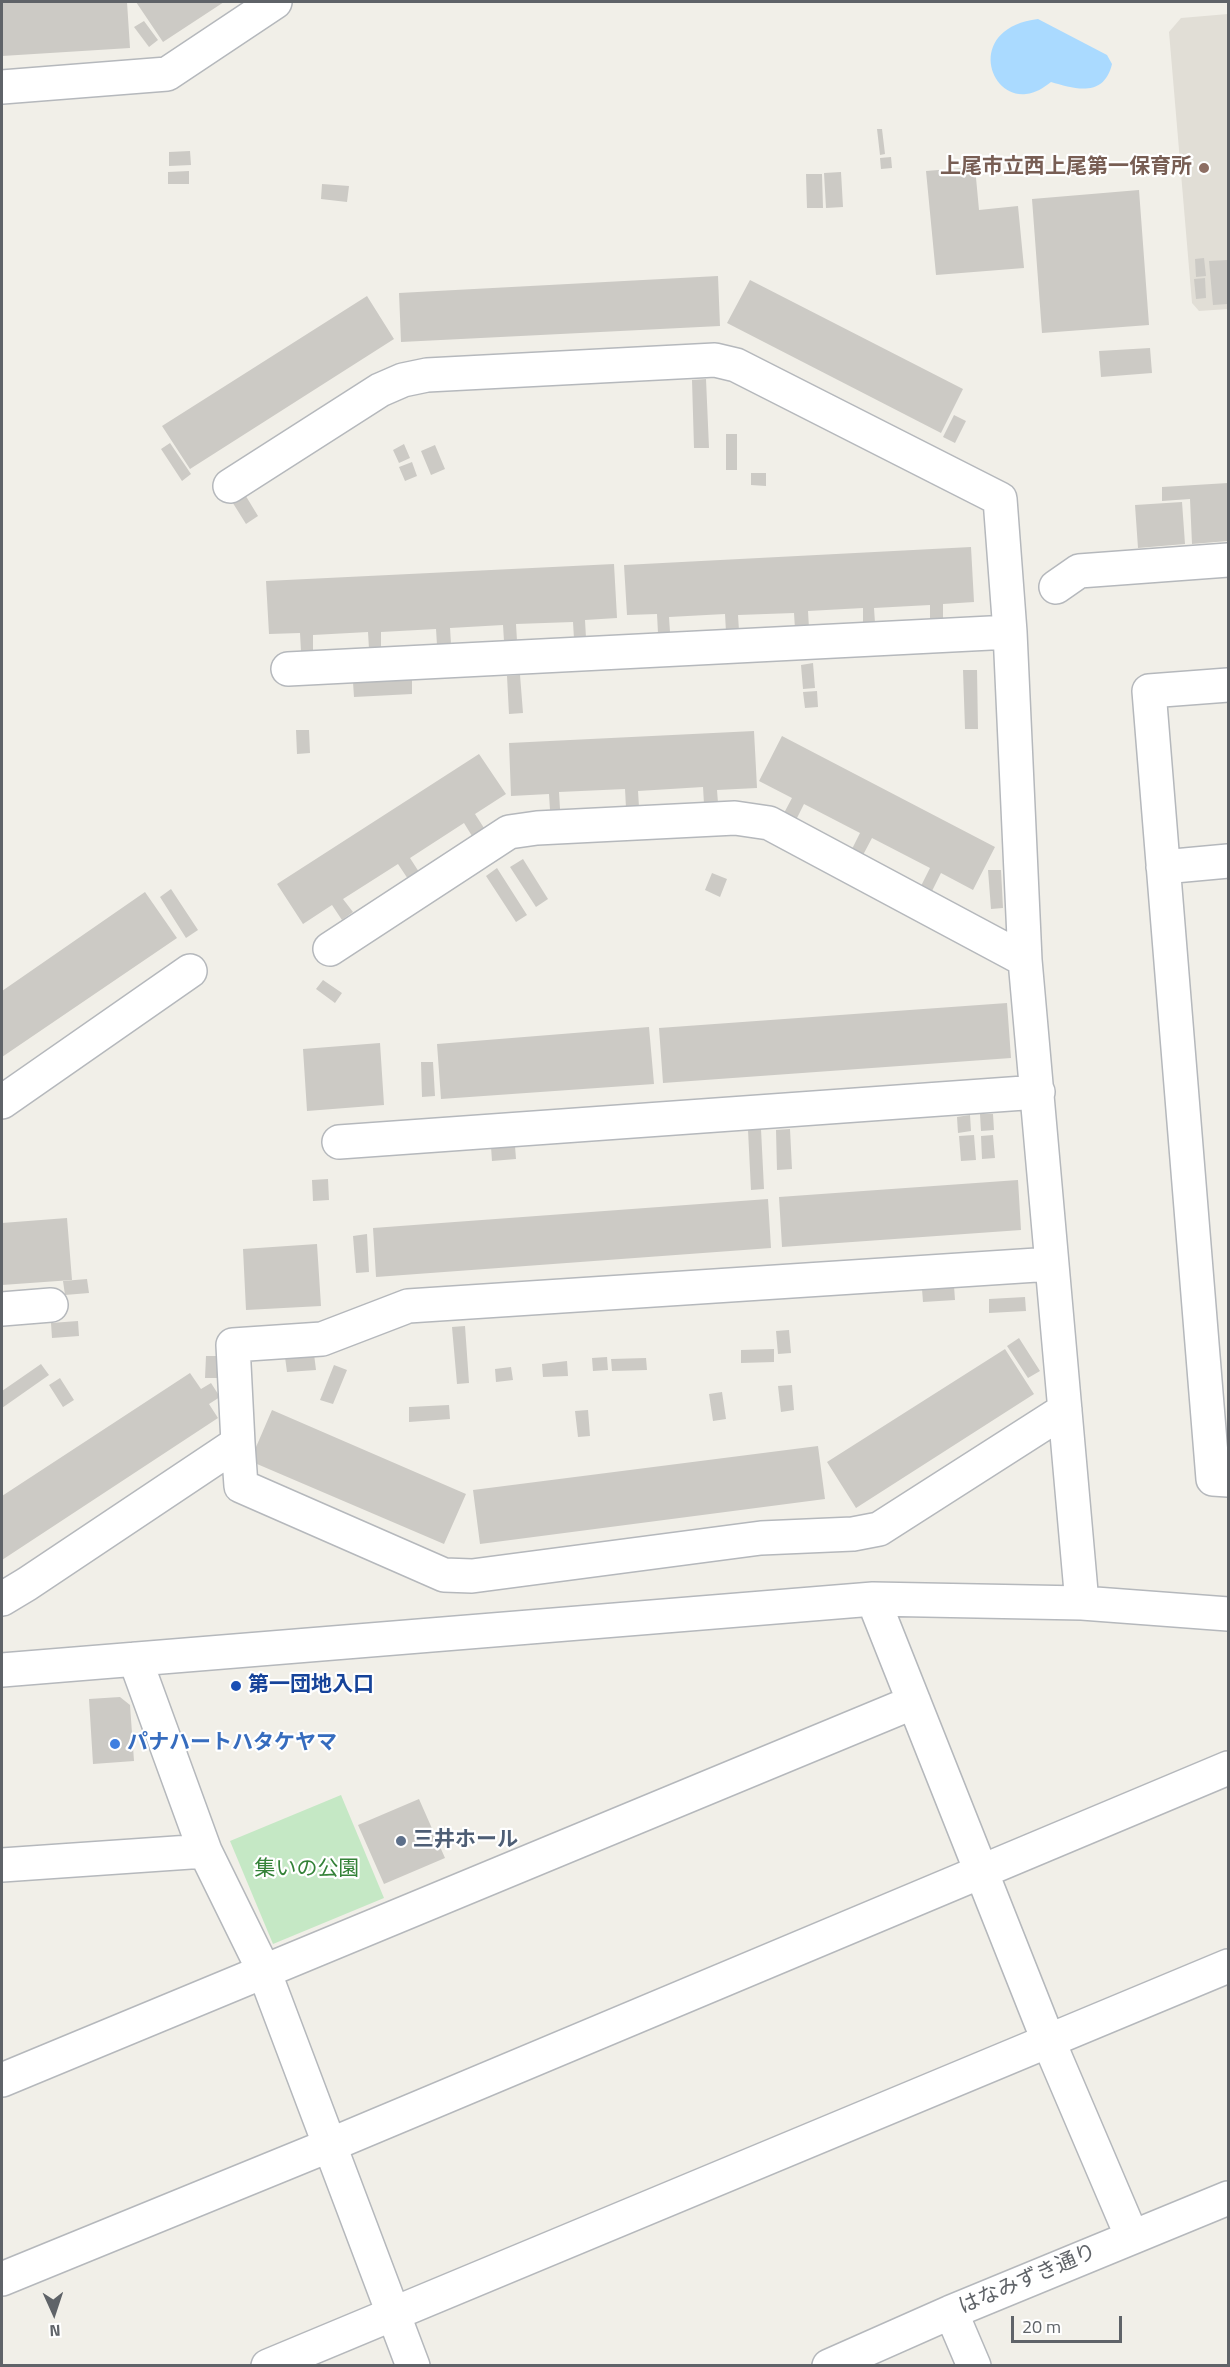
<!DOCTYPE html>
<meta charset="utf-8">
<style>
body{margin:0}
#map{position:relative;width:1230px;height:2367px;overflow:hidden;background:#f1efe8;font-family:"Titillium Web",sans-serif}
canvas{display:block}
.frame{position:absolute;inset:0;border:3px solid #5f6368;pointer-events:none}
.north{position:absolute;left:24px;top:2283px;width:60px;height:60px;-webkit-text-stroke:4px #fff;paint-order:stroke;rotate:177deg;font-size:16px;font-weight:700;line-height:24px;text-align:center;color:#5f6368}
.north::after{content:'';display:block;margin:auto;width:21px;height:27px;background:#5f6368;clip-path:polygon(50% 0,100% 100%,50% 72%,0 100%)}
.scale{position:absolute;left:1011px;top:2316px;width:111px;height:27px;box-sizing:border-box;border:3px solid #5f6368;border-top:0;padding-left:8px;font-size:18px;line-height:21px;white-space:nowrap;color:#5f6368;-webkit-text-stroke:4px #fff;paint-order:stroke}
</style>
<div id="map">
<canvas width="1230" height="2367"></canvas>
<div class="frame"></div>
<div class="north">N</div>
<div class="scale">20 m</div>
</div>
<script>
const ctx = document.querySelector('canvas').getContext('2d');
ctx.lineJoin = 'round';
function fill(path, color) { ctx.fillStyle = color; ctx.fill(path, 'evenodd'); }
function stroke(path, color, width, dash) { ctx.strokeStyle = color; ctx.lineWidth = width; ctx.lineCap = dash ? 'butt' : 'round'; ctx.setLineDash(dash || []); ctx.stroke(path); }
function write(font, color, halo, rows, align = 'center') {
  ctx.font = font + ' "Titillium Web","Noto Sans JP",sans-serif'; ctx.lineWidth = 4.5; ctx.setLineDash([]); ctx.textBaseline = 'middle'; ctx.strokeStyle = halo; ctx.fillStyle = color; for (const [text, x, y, turn = 0] of rows) {
    ctx.save(); ctx.translate(x, y); ctx.rotate((+turn || 0) * Math.PI / 180); ctx.textAlign = isNaN(turn) ? turn : align; if (halo) ctx.strokeText(text, 0, 0); ctx.fillText(text, 0, 0); ctx.restore();
  }
}
const education = new Path2D(`
 M1228,14V309L1199,311L1192,303L1169,32L1181,18Z`);
const green = new Path2D(`
 M341,1795L384,1898L273,1944L230,1841Z`);
const water = new Path2D(`
 M1038,19L1107,55L1112,64C1104,98 1075,89 1051,82C1043,88 1036,93 1026,94C988,99 966,28 1038,19Z`);
const building = new Path2D(`
 M21,2H127L130,48L2,56V3Z
 M136,2H224L163,42Z
 M144,21L158,40L149,47L134,27Z
 M877,129H882L885,154L880,155Z
 M190,151L191,165L169,166V152Z
 M891,157L892,168L881,169L880,158Z
 M975,167L979,210L1018,206L1024,268L936,275L926,171Z
 M189,171V184H168V172Z
 M841,172L843,207L826,208L824,173Z
 M806,174H822L823,208H807Z
 M322,184L349,186L347,202L321,199Z
 M1139,190L1149,325L1042,333L1032,199Z
 M1204,258L1206,276L1196,277L1195,259Z
 M1228,260V304L1213,305L1209,261Z
 M718,276L720,326L401,342L399,293Z
 M1205,278L1206,298L1196,299L1194,279Z
 M750,280L963,389L941,433L727,323Z
 M367,296L394,339L190,469L162,426Z
 M1150,348L1152,373L1101,377L1099,351Z
 M706,379L709,448H694L692,380Z
 M954,415L966,421L955,443L943,437Z
 M726,434H737V470H726Z
 M170,443L191,474L182,481L161,449Z
 M404,444L410,458L399,463L393,450Z
 M435,445L445,469L431,475L421,451Z
 M412,462L417,476L405,481L399,467Z
 M751,473H766V486L751,485Z
 M1228,483V541L1192,544L1190,499L1162,501V487Z
 M244,493L258,516L246,524L231,500Z
 M1182,502L1185,544L1138,548L1135,505Z
 M971,547L974,602L943,604V620H930V605L874,608L875,623L863,624V608L808,611L809,628L795,629L794,613L738,615L739,631L726,632L725,614L669,617L670,632L658,633L657,614L627,615L624,565Z
 M614,564L617,618L585,620L586,638L574,639L573,622L516,624L517,641H504L503,625L450,628L451,644L437,645L436,629L381,632V648L369,649L368,632L313,635V651H301L300,633L269,634L266,581Z
 M813,663L815,688L803,689L801,665Z
 M963,670H977L978,729H965Z
 M520,675L523,713L509,714L507,676Z
 M412,679V694L354,697L353,682Z
 M817,691L818,707L805,708L803,692Z
 M296,730H309L310,753L297,754Z
 M754,731L757,788L717,790L718,803L704,804L703,787L638,791L639,807L626,808L625,789L559,792L560,809L550,810L549,794L511,796L509,743Z
 M782,736L995,847L973,890L941,873L932,891L921,886L930,868L872,838L863,855L852,849L860,833L804,804L796,820L784,813L792,798L759,781Z
 M479,754L506,794L475,814L484,828L472,836L464,823L410,858L419,872L408,879L398,864L343,899L353,912L342,920L332,905L303,924L277,884Z
 M523,859L548,899L536,907L510,867Z
 M497,868L527,915L516,922L486,876Z
 M988,870H1001L1003,908L991,909Z
 M712,873L727,879L720,897L705,890Z
 M171,889L198,930L186,938L160,897Z
 M145,892L177,938L2,1057V991Z
 M323,980L342,993L335,1003L316,989Z
 M1007,1003L1011,1058L663,1083L659,1028Z
 M649,1027L654,1084L441,1099L437,1044Z
 M380,1043L384,1105L307,1111L303,1049Z
 M421,1062H433L435,1096L422,1097Z
 M980,1114H993L994,1130L981,1131Z
 M970,1115L971,1131L958,1133L957,1117Z
 M761,1129L764,1189L751,1190L748,1130Z
 M790,1129L792,1169L777,1170L776,1130Z
 M974,1135L976,1160L961,1161L959,1136Z
 M993,1135L995,1158L982,1159L981,1136Z
 M515,1146L516,1159L492,1161L491,1147Z
 M328,1179L329,1200L313,1201L312,1180Z
 M1018,1180L1021,1230L782,1247L779,1197Z
 M768,1199L771,1248L376,1277L373,1228Z
 M67,1218L72,1280L2,1285V1223Z
 M367,1234L369,1272L356,1273L353,1236Z
 M317,1244L321,1306L246,1310L243,1249Z
 M87,1279L89,1293L65,1295L63,1281Z
 M954,1286L955,1300L923,1302L922,1289Z
 M1025,1297L1026,1311L989,1313V1299Z
 M78,1321L79,1336L52,1338L51,1323Z
 M465,1326L469,1383L457,1384L452,1327Z
 M789,1330L791,1353L778,1354L776,1331Z
 M1019,1338L1040,1371L1028,1378L1007,1346Z
 M774,1349V1362L741,1363V1350Z
 M1005,1349L1034,1394L856,1508L827,1462Z
 M314,1354L316,1370L287,1372L285,1357Z
 M206,1356H219V1378H205Z
 M607,1357L608,1370L593,1371L592,1358Z
 M646,1358L647,1370L612,1371L611,1359Z
 M567,1361L568,1376L543,1377L542,1364Z
 M41,1364L49,1375L2,1408V1391Z
 M334,1365L347,1370L333,1404L320,1400Z
 M511,1367L513,1380L496,1382L495,1369Z
 M190,1373L201,1389L211,1383L220,1397L209,1404L218,1418L2,1560V1496Z
 M60,1378L74,1400L63,1407L49,1385Z
 M792,1385L794,1410L781,1412L778,1386Z
 M722,1392L726,1419L713,1421L709,1394Z
 M449,1405L450,1419L409,1422V1407Z
 M272,1410L466,1494L444,1544L250,1461Z
 M588,1410L590,1436L578,1437L575,1411Z
 M818,1446L825,1499L480,1544L473,1490Z
 M120,1697L130,1705L134,1761L93,1764L89,1699Z
 M419,1799L445,1858L384,1884L358,1825Z`);
const minor = new Path2D(`
 M2,87L167,74L275,2
 M230,486L380,390L403,380L427,375L715,360L736,365L1000,499L1010,632L1025,960L1082,1603
 M1056,587L1079,571L1228,560
 M288,669L1010,632
 M1228,685L1149,691L1213,1479L1228,1480
 M1163,867L1228,861
 M330,949L509,832L537,828L735,818L769,823L1025,960
 M2,1102L190,971
 M339,1142L1038,1092
 M2,1309L51,1305
 M238,1443L241,1486L444,1575L472,1576L761,1538L853,1534L879,1529L1065,1410
 M2,1599L27,1584L238,1443L233,1345L322,1339L408,1306L1052,1264
 M873,1599L1048,2040L1132,2237
 M135,1659L205,1851L264,1971L413,2366
 M2,1670L873,1599L1082,1603L1228,1614
 M2,1865L205,1851
 M2,2080L914,1702
 M2,2279L330,2145L1228,1768
 M951,2312L974,2366
 M268,2366L1228,1966
 M829,2366L951,2312L1228,2198`);
const markers = [
 [1204,168,6,"#8d6e63"],
 [236,1686,6,"#1a4fb4"],
 [115,1744,6,"#3f7fe0"],
 [401,1841,6,"#5c6f8a"]
];
const educationNames = [
 ["上尾市立西上尾第一保育所",1192,168]
];
const transitNames = [
 ["第一団地入口",248,1686]
];
const shopNames = [
 ["パナハートハタケヤマ",127,1744]
];
const serviceNames = [
 ["三井ホール",413,1841]
];
const parkNames = [
 ["集いの公園",307,1870]
];
const streetNames = [
 ["はなみずき通り",1028,2280,-23]
];
fill(education, '#e1ded6');
fill(green, '#c5e8c5');
fill(water, '#aadaff');
fill(building, '#cccac5');
stroke(minor, '#b5b8bc', 36);
stroke(minor, '#fff', 33);
for (const [x, y, r, color] of markers) { const dot = new Path2D(); dot.arc(x, y, r, 0, 2 * Math.PI); ctx.fillStyle = color; ctx.fill(dot); stroke(dot, '#fff', 2); }
write('bold 21px', '#785e54', '#fff', educationNames, 'right');
write('bold 21px', '#164399', '#fff', transitNames, 'left');
write('bold 21px', '#366cbe', '#fff', shopNames, 'left');
write('bold 21px', '#4e5e75', '#fff', serviceNames, 'left');
write('21px', '#348238', '#fff', parkNames);
write('21px', '#5f6368', '#fff', streetNames);
</script>
